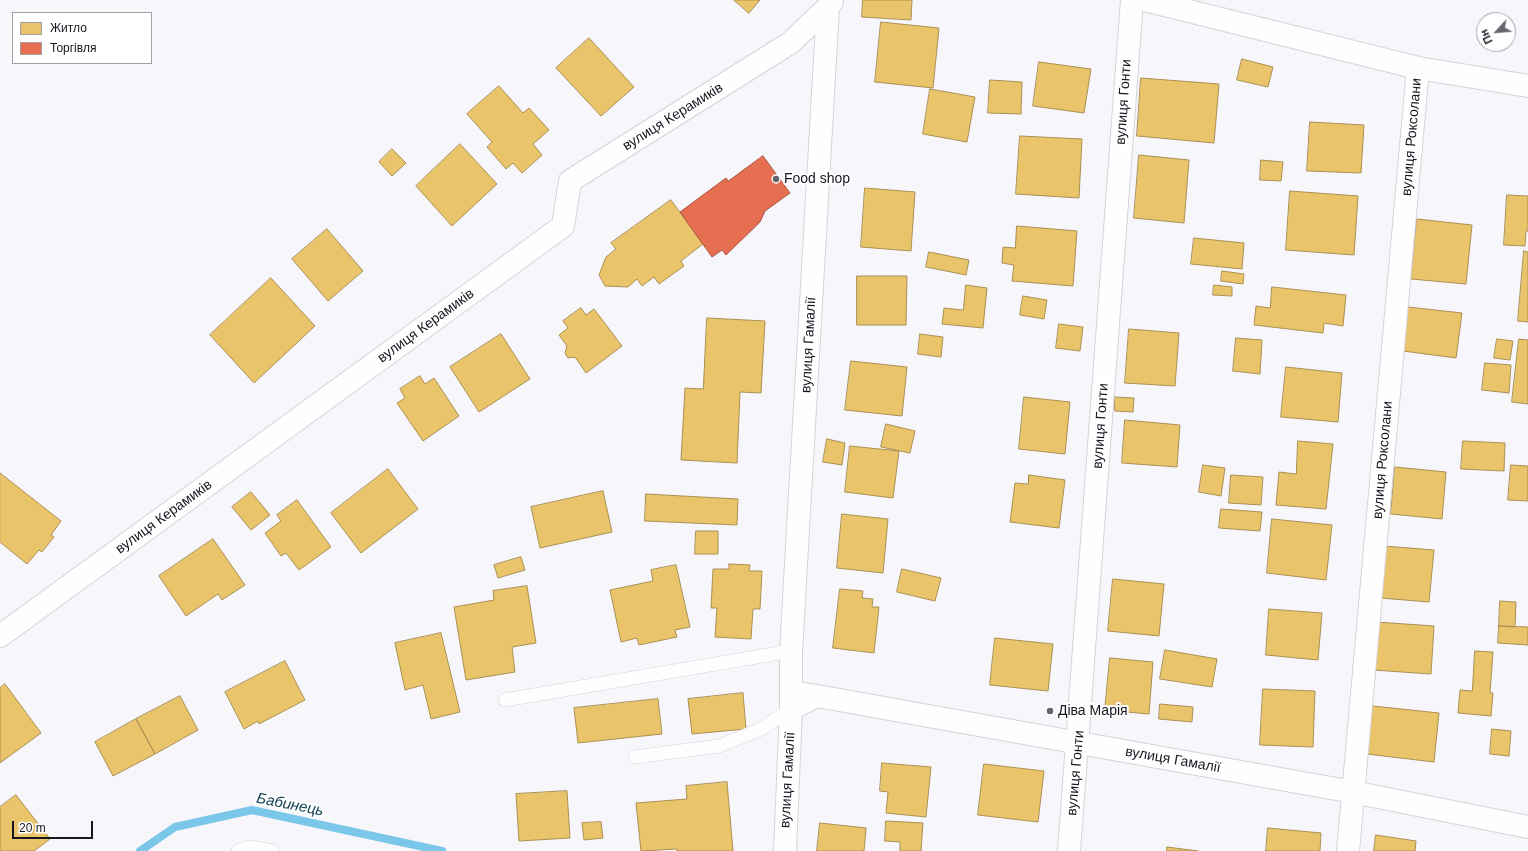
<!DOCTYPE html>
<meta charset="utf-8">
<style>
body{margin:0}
#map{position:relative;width:1528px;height:851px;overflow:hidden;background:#f7f6fb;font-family:Helvetica,sans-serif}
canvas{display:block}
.legend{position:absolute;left:12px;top:12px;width:140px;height:52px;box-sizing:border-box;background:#fff;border:1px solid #a3a1a5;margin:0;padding:5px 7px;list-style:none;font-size:12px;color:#18151f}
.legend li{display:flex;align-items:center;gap:8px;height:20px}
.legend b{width:20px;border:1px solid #a3a1a5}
.north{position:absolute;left:1476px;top:12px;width:40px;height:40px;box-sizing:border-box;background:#fff;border:1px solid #a3a1a5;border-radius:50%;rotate:244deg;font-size:11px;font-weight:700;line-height:16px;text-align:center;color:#18151f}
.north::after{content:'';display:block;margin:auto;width:14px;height:18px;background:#66646c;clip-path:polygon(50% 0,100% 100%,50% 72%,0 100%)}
.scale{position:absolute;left:12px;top:821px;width:81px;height:18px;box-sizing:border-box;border:2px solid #18151f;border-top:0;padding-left:5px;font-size:12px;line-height:14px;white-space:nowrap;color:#18151f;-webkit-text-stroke:3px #fff;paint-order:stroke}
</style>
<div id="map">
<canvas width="1528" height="851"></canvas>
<ul class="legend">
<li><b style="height:11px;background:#e9c46a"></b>Житло</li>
<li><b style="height:11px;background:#e76f51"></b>Торгівля</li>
</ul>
<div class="north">Пн</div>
<div class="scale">20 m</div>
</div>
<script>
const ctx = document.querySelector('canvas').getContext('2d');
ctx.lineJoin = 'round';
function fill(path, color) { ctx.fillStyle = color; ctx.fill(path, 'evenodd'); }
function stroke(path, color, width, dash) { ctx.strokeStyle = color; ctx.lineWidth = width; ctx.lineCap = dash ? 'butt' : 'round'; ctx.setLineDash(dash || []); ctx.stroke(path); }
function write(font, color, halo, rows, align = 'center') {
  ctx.font = font + ' Helvetica,sans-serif'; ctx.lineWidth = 4; ctx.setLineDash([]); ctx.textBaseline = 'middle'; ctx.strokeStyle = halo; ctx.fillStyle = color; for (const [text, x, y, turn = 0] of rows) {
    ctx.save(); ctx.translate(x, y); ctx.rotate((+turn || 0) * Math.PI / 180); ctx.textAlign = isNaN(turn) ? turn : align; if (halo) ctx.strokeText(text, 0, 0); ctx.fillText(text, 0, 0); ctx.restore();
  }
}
const homes = new Path2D(`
 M734,0H760L749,13Z
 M863,0H912L911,20L862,17Z
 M881,22L939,28L933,88L875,82Z
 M589,38L634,87L601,116L556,68Z
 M1242,59L1273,67L1268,87L1237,80Z
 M1039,62L1091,69L1084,113L1033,106Z
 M1141,78L1219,84L1214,143L1137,136Z
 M990,80L1022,82L1021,114L988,113Z
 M499,86L523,113L529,108L549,130L533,144L542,155L522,173L513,163L506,169L487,147L492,142L467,114Z
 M930,89L975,97L967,142L923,134Z
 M1310,122L1364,125L1361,173L1307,171Z
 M1020,136L1082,139L1079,198L1016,194Z
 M460,144L497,184L452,226L416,186Z
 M392,149L406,163L392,176L379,162Z
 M1139,155L1189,160L1184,223L1134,218Z
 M1261,160L1283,162L1281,181L1260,180Z
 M865,188L915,192L911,251L861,247Z
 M1290,191L1358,196L1354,255L1286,250Z
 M1507,195L1528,196V231H1526L1525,246L1504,245Z
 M671,200L703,244L681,261L684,266L659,284L654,277L642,286L637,279L628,287L605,286L599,275L606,257L616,249L611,243Z
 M1417,219L1472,225L1466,284L1411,279Z
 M1017,226L1077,231L1073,286L1012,281L1014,265L1002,263L1003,247L1015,248Z
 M327,229L363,271L328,301L292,259Z
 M1194,238L1244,243L1242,269L1191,264Z
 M1524,251L1528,252V322L1518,321Z
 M929,252L969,260L966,275L926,267Z
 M1222,271L1244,274L1243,284L1221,281Z
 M857,276H907L906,325H857Z
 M271,278L315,326L254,383L210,335Z
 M966,285L987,288L983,328L942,324L944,308L963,310Z
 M1214,285L1232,287V296L1213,295Z
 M1272,287L1346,295L1343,326L1324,323L1323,333L1254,325L1256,306L1270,308Z
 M1023,296L1047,300L1044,319L1020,315Z
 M1408,307L1462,313L1456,358L1403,351Z
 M581,308L586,315L594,309L622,346L586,373L575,357L568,358L565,353L567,346L559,335L568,328L563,321Z
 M707,318L765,321L761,393L740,392L737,463L681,460L685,388L703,389Z
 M1059,324L1083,327L1080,351L1056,348Z
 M1129,329L1179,333L1175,386L1125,383Z
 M501,334L530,379L479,412L450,367Z
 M920,334L943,337L941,357L918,354Z
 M1236,338L1262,340L1260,374L1233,371Z
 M1497,339L1513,341L1510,360L1494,358Z
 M1519,339L1528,340V404L1512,402Z
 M851,361L907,367L902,416L845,410Z
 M1485,363L1511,365L1509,393L1482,390Z
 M1286,367L1342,373L1338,422L1281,417Z
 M420,376L425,384L434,378L459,416L423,441L397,403L405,398L400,389Z
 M1024,397L1070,402L1065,454L1019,449Z
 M1115,397L1134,398L1133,412L1115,411Z
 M1125,420L1180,425L1177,467L1122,463Z
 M886,424L915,431L910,453L881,447Z
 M827,439L845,443L842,465L823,462Z
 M1298,441L1333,444L1326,509L1276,505L1279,472L1296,474Z
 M1463,441L1505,443L1504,471L1461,469Z
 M850,446L899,451L893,498L845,492Z
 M1203,465L1225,468L1221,496L1199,492Z
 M1511,465L1528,466V501L1508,500Z
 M1395,467L1446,472L1442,519L1391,514Z
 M388,469L418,509L361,553L331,513Z
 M0,473L61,521L51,535L54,537L42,552L39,550L27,564L0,542Z
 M1029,475L1065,480L1059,528L1010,522L1015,483L1028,484Z
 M1231,475L1263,477L1261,505L1229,503Z
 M603,491L612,532L540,548L531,507Z
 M251,492L270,515L251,530L232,507Z
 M646,494L738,499L737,525L645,521Z
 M297,500L331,547L299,570L286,553L281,556L265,533L281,521L277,515Z
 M1221,509L1262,512L1260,531L1219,528Z
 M842,514L888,519L883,573L837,568Z
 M1272,519L1332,525L1326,580L1267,573Z
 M696,531H718V554H695Z
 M213,539L245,585L222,600L218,594L186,616L159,576Z
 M1384,546L1434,550L1429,602L1380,598Z
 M521,557L525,570L498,578L494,565Z
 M729,564L750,565L749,571H762L760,609H753L751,639L715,637L717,608H711L713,569H729Z
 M676,565L690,627L675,630L677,637L639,645L637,638L621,642L610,590L653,581L651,570Z
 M902,569L941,578L935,601L897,592Z
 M1113,579L1164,584L1159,636L1108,631Z
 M527,586L536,643L512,647L515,672L466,680L454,607L494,600L493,591Z
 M840,589L863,591L862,598L873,599L872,607H879L874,653L833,648Z
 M1500,601L1516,602L1515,627L1499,626Z
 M1269,609L1322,613L1318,660L1266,655Z
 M1376,622L1434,626L1431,674L1373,670Z
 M1499,626L1528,627V645L1498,643Z
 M441,633L460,712L431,719L423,685L405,690L395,643Z
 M995,638L1053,644L1048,691L990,685Z
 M1165,650L1217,659L1212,687L1160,679Z
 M1475,651L1493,652L1490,693H1493L1491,716L1458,713L1460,690L1472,691Z
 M1110,658L1153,662L1149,714L1105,710Z
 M285,661L305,700L259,724L258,721L244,729L225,692Z
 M5,684L41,733L0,763V688Z
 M1263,689L1315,691L1313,747L1260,745Z
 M743,693L746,729L692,734L688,699Z
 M180,696L198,730L155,754L136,719Z
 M658,699L662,734L578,743L574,708Z
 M1160,704L1193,707L1192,722L1159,719Z
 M1373,706L1439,713L1434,762L1367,754Z
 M136,719L155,754L113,776L95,742Z
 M1492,729L1511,731L1509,756L1490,754Z
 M882,763L931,767L926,817L886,813L888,792L880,791Z
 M984,764L1044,771L1038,822L978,815Z
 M727,782L733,851H677V849L641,851L636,803L687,799L686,786Z
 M567,791L570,838L519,841L516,794Z
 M16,795L50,839L34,851H0V807Z
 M886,821L923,823L921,851H900V842L885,841Z
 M601,822L603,838L584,840L582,823Z
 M820,823L866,828L864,851H817Z
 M1268,828L1321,833L1320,851H1266Z
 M1376,835L1416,841L1415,851H1374Z
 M1167,847L1198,851H1167Z`);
const shops = new Path2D(`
 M763,156L790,193L765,211L760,222L726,255L722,250L712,257L680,212L726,178L728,181Z`);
const stream = new Path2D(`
 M140,851L175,827L252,810L442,851`);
const lane = new Path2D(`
 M505,700L791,651
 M635,757L719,746L761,729L791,709
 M238,851L250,847L272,851`);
const street = new Path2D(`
 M1145,0L1418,68L1528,86
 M0,636L563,226L570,181L790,43L828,7
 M791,692V651L828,7L832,2
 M817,696L791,709V692L817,696L1353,792L1528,827
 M785,851L791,709
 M1069,851L1132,0
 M1348,851L1418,68`);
const markers = [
 [776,179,4,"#66646c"],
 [1050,711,4,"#66646c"]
];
const streetNames = [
 ["вулиця Гонти",1124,102,-86],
 ["вулиця Керамиків",673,117,-32],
 ["вулиця Роксолани",1412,137,-85],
 ["вулиця Керамиків",426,326,-36],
 ["вулиця Гамалії",809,345,-87],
 ["вулиця Гонти",1101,426,-86],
 ["вулиця Роксолани",1383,460,-85],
 ["вулиця Керамиків",164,517,-36],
 ["вулиця Гамалії",1173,760,10],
 ["вулиця Гонти",1076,773,-85],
 ["вулиця Гамалії",788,780,-87]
];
const poiNames = [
 ["Food shop",784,179],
 ["Діва Марія",1058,711]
];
const waterNames = [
 ["Бабинець",290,805,11]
];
fill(homes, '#e9c46a');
stroke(homes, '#aa9054', 1);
fill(shops, '#e76f51');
stroke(shops, '#a95442', 1);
stroke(stream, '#7ac7ea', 8);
stroke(lane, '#d5d3da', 14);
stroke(street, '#d5d3da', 24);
stroke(lane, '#fefefe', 13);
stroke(street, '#fefefe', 22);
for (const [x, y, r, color] of markers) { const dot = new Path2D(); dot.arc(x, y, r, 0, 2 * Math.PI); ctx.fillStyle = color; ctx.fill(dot); stroke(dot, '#fff', 1.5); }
write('14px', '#18151f', '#fff', streetNames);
write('14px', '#18151f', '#fff', poiNames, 'left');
write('italic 15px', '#144357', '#fff', waterNames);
</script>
